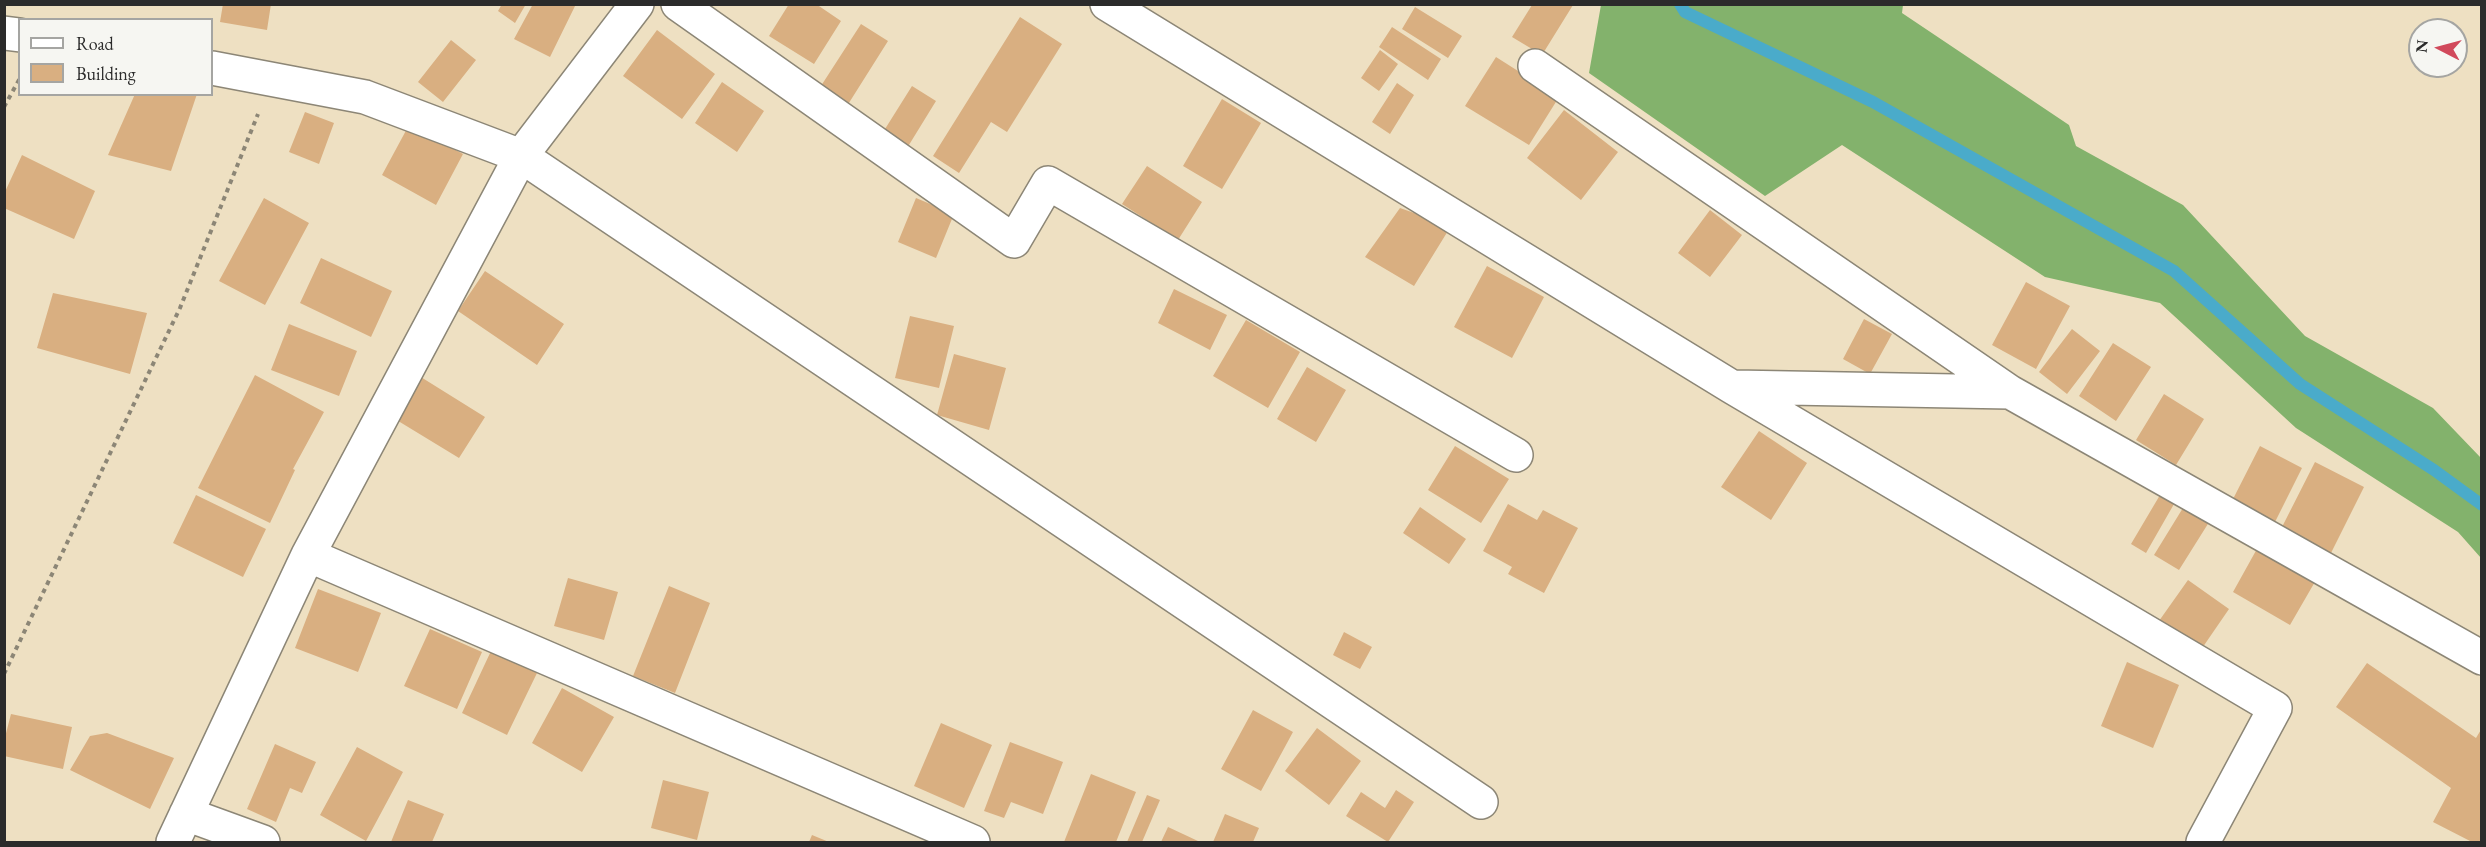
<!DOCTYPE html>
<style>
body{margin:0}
#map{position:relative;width:2486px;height:847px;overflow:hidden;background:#eee0c2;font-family:"EB Garamond",serif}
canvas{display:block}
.frame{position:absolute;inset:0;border:6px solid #2b2b2b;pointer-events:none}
.legend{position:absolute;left:18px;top:18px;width:195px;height:78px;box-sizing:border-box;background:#f6f6f2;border:2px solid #a5a5a2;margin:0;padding:8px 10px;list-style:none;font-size:18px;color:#2b2b2b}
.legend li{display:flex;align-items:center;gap:12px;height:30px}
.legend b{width:30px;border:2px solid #a5a5a2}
.north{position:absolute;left:2408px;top:18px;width:60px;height:60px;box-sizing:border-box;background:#f6f6f2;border:2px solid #a5a5a2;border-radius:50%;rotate:276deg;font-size:16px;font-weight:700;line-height:24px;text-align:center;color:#2b2b2b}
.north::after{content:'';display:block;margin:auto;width:21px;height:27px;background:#d1495b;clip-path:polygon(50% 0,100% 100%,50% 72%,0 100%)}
</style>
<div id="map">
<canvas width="2486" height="847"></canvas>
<div class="frame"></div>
<ul class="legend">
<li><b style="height:8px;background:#fff"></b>Road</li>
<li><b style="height:16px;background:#d9af81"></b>Building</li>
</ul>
<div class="north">N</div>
</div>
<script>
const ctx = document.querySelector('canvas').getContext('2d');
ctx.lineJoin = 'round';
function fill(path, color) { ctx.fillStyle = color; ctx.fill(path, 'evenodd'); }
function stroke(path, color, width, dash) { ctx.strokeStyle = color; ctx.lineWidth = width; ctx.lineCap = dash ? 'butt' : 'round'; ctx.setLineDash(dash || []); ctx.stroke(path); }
const forest = new Path2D(`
 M1601,5H1903L1902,13L2069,125L2076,146L2183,205L2305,336L2433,408L2481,458V558L2458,532L2296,428L2160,303L2045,277L1842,145L1765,196L1589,73Z`);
const stream = new Path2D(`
 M1680,4L1685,12L1873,102L2174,271L2300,384L2434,470L2482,505`);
const building = new Path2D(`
 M223,4H271L267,30L220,22Z
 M502,4H526L515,23L498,11Z
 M533,4H576L550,57L514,39Z
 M789,4H816L841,21L814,64L769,36Z
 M1532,5H1573L1542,55L1512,37Z
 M1415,7L1462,36L1448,58L1402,29Z
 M1020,17L1062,44L1007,132L991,122L959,173L933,156Z
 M861,24L888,41L847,106L819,89Z
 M1392,27L1441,59L1428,80L1379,47Z
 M657,30L715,74L682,119L623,76Z
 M451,40L476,60L443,102L418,82Z
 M1380,50L1398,64L1379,91L1361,78Z
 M1496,57L1559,97L1529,145L1465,106Z
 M722,82L764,111L737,152L695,123Z
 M1397,83L1414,95L1390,134L1372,122Z
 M912,86L936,101L904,153L880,137Z
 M135,94H197L171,171L108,155Z
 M1222,99L1261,123L1222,189L1183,166Z
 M1564,110L1618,152L1581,200L1527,158Z
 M305,112L334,123L319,164L289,152Z
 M409,125L463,154L436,205L382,175Z
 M22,155L95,191L74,239L4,208V194Z
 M1147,166L1202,202L1178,240L1122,204Z
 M264,198L309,223L265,305L219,281Z
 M916,198L954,214L936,258L898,242Z
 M1400,208L1451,226L1414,286L1365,257Z
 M1710,210L1742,235L1710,277L1678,253Z
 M321,258L392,291L371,337L300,303Z
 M1487,266L1544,297L1512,358L1454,327Z
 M485,271L564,324L537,365L458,311Z
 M2026,282L2070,306L2036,369L1992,345Z
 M1174,289L1227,315L1210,350L1158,323Z
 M53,293L147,313L130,374L37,348Z
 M910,316L954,326L939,388L895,378Z
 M1864,319L1892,334L1870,374L1843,359Z
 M1246,320L1300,352L1268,408L1213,376Z
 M289,324L357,351L339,396L271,370Z
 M2072,329L2100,351L2067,394L2039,372Z
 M2113,343L2151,367L2116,421L2079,396Z
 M954,354L1006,368L989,430L937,415Z
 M1307,367L1346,390L1316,442L1277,419Z
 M416,374L485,417L459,458L390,416Z
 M255,375L324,412L293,469L295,470L270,523L198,488Z
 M2164,394L2204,419L2176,465L2136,440Z
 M1759,431L1807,463L1771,520L1721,487Z
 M1455,446L1509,479L1481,523L1428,490Z
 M2260,446L2302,468L2275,522L2232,501Z
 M2315,462L2364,487L2331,553L2282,527Z
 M196,495L266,529L243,577L173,543Z
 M2160,495L2174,504L2146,553L2131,544Z
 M2186,503L2211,519L2179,570L2154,555Z
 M1508,504L1537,520L1543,510L1578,528L1544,593L1508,574L1512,567L1483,551Z
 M1420,507L1466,539L1449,564L1403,533Z
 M2258,547L2316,580L2290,625L2233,592Z
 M568,578L618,592L604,640L554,626Z
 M2188,580L2229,609L2196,657L2154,628Z
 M669,586L710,603L675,693L633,676Z
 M318,589L381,613L358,672L295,648Z
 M430,629L482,652L457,709L404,686Z
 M1344,632L1372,647L1360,669L1333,655Z
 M491,651L537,673L507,735L462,713Z
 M2127,662L2179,685L2153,748L2101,726Z
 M2367,663L2476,738L2482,728V842H2472L2433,822L2451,788L2336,707Z
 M562,688L614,717L582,772L532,743Z
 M1253,710L1293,732L1261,791L1221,769Z
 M11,714L72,727L63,769L4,756V741Z
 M941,723L992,745L964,808L914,786Z
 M1317,728L1361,761L1329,805L1285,771Z
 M107,733L174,758L150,809L70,770L90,736Z
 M1010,742L1063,762L1043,814L1011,802L1004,818L984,811Z
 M275,744L316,762L302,793L290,788L276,822L247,809Z
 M357,747L403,772L366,841L320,815Z
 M1091,774L1136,792L1116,842H1064Z
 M663,780L709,792L697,840L651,828Z
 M1396,790L1414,802L1388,842L1346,816L1361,792L1385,808Z
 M1147,795L1160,800L1142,842H1127Z
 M408,800L444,814L432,842H391Z
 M1225,814L1259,828L1253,842H1213Z
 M1168,827L1198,841V842H1161Z
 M812,835L829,842H809Z`);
const path = new Path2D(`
 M4,107L20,78
 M4,674L180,308L258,114`);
const minor = new Path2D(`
 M678,4L1014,241L1048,183L1516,455
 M1107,4L1732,387L2275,708L2203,842
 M4,33L20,35
 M1535,66L2010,392
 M212,68L365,97L521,156L1481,802
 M1734,387L2010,392L2482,658
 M308,555L973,842
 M186,814L263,842
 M173,842L308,555L521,156L637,4`);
fill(forest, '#83b26c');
stroke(stream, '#4aabca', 12);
fill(building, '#d9af81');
stroke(minor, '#8c8676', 36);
stroke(path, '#8c8676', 4, [4.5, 4.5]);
stroke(minor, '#fff', 33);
</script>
